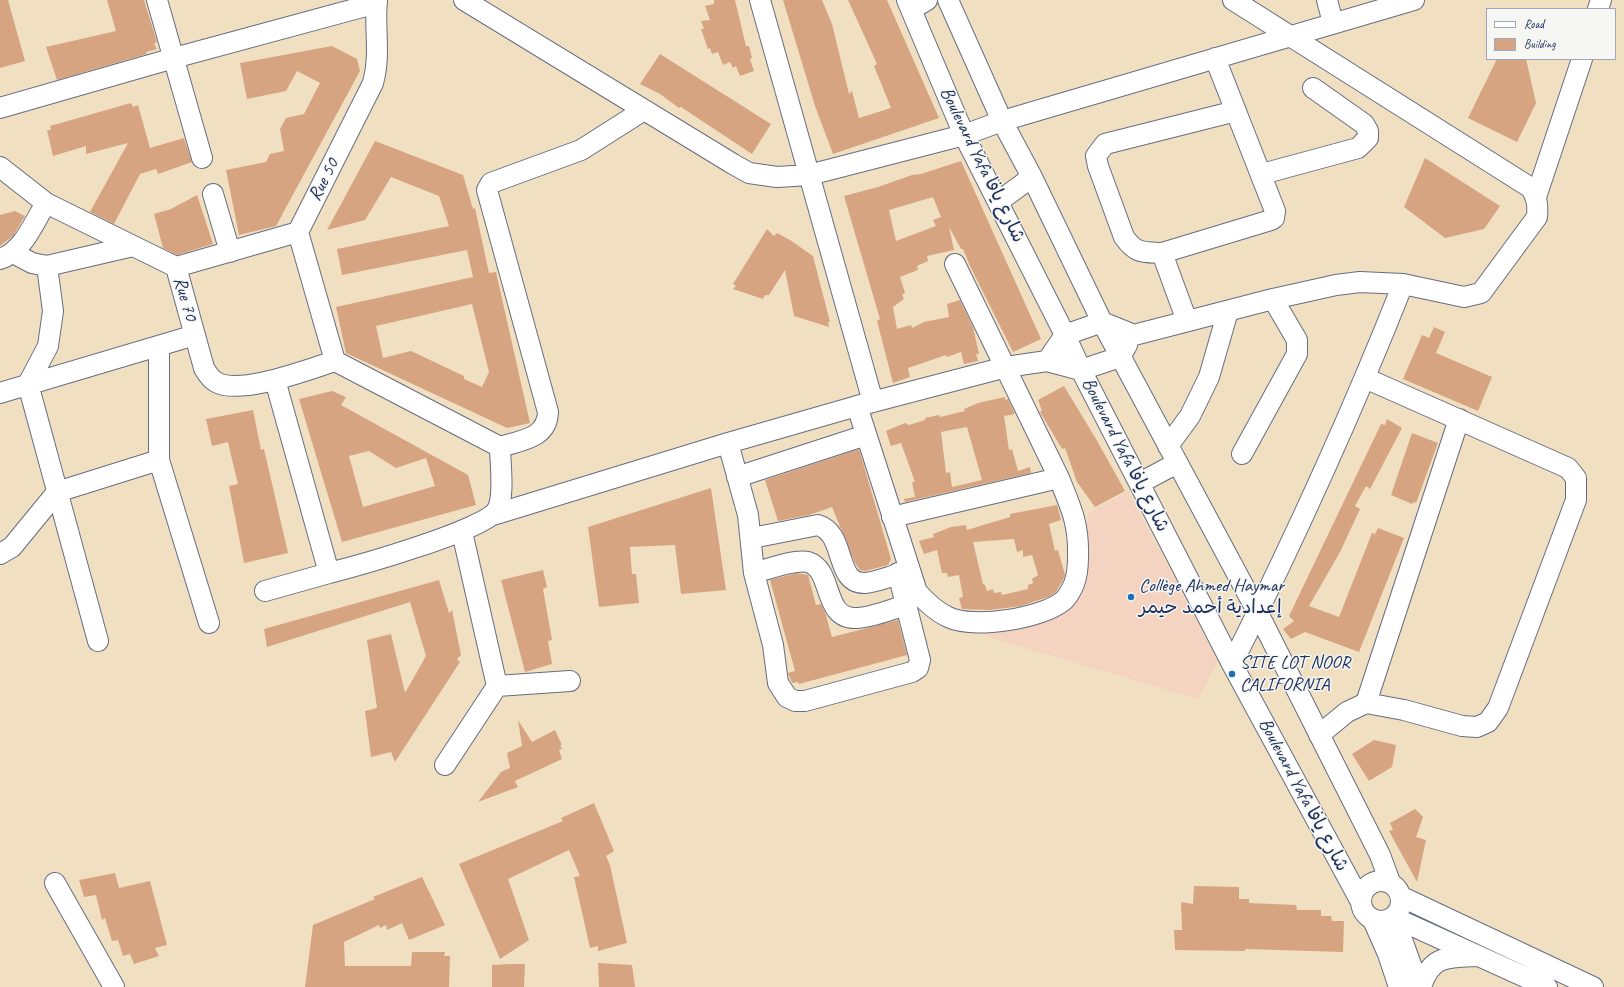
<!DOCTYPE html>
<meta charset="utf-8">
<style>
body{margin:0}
#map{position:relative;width:1624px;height:987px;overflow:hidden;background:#f0e0c1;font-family:Caveat,sans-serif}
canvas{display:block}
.legend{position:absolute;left:1486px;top:8px;width:130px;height:52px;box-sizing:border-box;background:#f6f6f2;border:1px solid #9ea6b7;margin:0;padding:5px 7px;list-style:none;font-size:12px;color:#1b2f5e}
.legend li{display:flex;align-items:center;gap:8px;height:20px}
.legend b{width:20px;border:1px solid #9ea6b7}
</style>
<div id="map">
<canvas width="1624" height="987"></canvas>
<ul class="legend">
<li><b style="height:5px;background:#fff"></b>Road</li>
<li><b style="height:11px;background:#d7a482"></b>Building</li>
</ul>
</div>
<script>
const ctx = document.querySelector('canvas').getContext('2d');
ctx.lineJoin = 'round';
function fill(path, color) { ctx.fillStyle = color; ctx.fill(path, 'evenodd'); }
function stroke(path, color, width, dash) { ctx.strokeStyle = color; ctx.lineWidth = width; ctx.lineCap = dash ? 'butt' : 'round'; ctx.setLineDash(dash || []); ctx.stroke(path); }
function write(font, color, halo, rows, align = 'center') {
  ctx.font = font + ' Caveat,"Playpen Sans Arabic",sans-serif'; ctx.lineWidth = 3; ctx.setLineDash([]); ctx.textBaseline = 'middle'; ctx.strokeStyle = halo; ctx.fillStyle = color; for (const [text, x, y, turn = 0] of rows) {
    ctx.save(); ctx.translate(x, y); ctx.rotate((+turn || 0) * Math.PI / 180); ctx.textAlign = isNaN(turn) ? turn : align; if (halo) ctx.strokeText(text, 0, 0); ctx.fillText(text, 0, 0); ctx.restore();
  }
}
const built = new Path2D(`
 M1128,491L1218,661L1198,699L985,636L1063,609L1074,601L1082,592L1088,513Z`);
const building = new Path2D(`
 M0,0H8L25,61L0,68Z
 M107,0H144L157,42L154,44L157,49L146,52L147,54L57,80L46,47L116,31Z
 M714,0H735L746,46H749L752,58L750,59L754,71L740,76L736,66L733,68L730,62L723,65L718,52L712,54L710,48L708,49L701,29H704L701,21L710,20L705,6L714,4Z
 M783,0H822L832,24L849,94L852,91L859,118L891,108L874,66L877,64L848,0H887L939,118L833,154L815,106Z
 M332,46L357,59L360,71L276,226L239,235L226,170L266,162L270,154L284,151L280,129L286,118L304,114L320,83L297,71L286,91L247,99L240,63Z
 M660,54L771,124L752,154L681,107L679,108L660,94L640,84Z
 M1497,59H1526L1536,103L1517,142L1468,118Z
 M131,103L133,107L138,105L150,148L184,138L192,162L158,174L156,169L140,174L114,224L90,212L128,143L86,154V146L53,156L47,130H51L50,126Z
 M375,141L463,175L473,209L475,208L489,273L496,272L530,423L507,428L346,353L336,307L473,277L467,250L342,275L337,249L449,226L439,196L391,177L365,220L327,230ZM472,304L489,372L482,387L464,379V376L411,351L383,358L376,326Z
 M1425,158L1500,206L1484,229L1445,238L1404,207Z
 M961,161L1041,339L1013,352L970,266L963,249H961L949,227L954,250L927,256L928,261L917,266L918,270L900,277L905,293L902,295L904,299L893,307L897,329L911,325L912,328L924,322L949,317L947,304L960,300L973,327L979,354H976L978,361L964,364L961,352L947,357L946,355L908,368L910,377L893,383L877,321L880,319L844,196L878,187L912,175L921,174ZM933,197L941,217L933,220L936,226L896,241L889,210Z
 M197,195L213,244L177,255L163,248L154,214L171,209Z
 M15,211L25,216L13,236L0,246V215Z
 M767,229L774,236L777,233L790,240L813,256L830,322H828L829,327L794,316L785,270L769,295H765L763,299L733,289L736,286L733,284Z
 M1434,327L1445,332L1436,353L1492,377L1478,411L1403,379L1422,335L1429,338Z
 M1064,386L1096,439L1125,491L1095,507L1077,482L1065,448L1062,449L1040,412L1042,411L1038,400Z
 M332,391L346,397L341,405L468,475L476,505L342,542L299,399ZM369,451L396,468L426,458L435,486L363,507L349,456Z
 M1005,397V400L1008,399L1015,414L1004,416L1009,450L1012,449L1018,471L1030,467L1031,473L905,502L904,499L915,497L912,482H915L901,443L891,446L886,431L905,423L909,425L925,420V418L939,415L940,417L965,411L964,409L978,403ZM967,427L982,480L952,487L950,472L946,473L941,432Z
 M253,410L261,450L264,449L288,553L244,563L229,486L238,484L230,451L228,442L212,446L206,419Z
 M1387,419L1402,428L1370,489L1366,486L1355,506L1360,509L1340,552L1309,606L1339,617L1372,533L1375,534L1378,528L1404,538L1359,652L1305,632L1291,639L1283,629L1294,621L1289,616L1381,424L1385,425Z
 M1412,433L1438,443L1416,503L1414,502L1412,504L1391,495Z
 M859,449L891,559L888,565L865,571L860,570L855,563L832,507L809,515L778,521L765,480Z
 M711,488L726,590L681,594L675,545L630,547L632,574H636L639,603L599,607L588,527Z
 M1057,505L1061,520L1049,524L1055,551L1058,550L1065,575L1063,580L1056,592L1048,597L1021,606L989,610L962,609L959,598L963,597L959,575L948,577L947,573H942L937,550L924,554L919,541L934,537L933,534L951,527L966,525L967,530L1010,517V514ZM1014,539L1017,552L1023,550V557L1032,555L1038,575L1032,579L1033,583L1028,585V589L1002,595L1001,592L994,593L993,589L987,591L985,585L983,584L973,542Z
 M543,570L547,587L543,589L552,640L548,641L552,664L525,672L501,580Z
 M797,573L808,575L816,605L821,604L825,612L832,637L898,620L907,655L799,684L798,682L792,683L788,673L795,671L770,580Z
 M439,580L449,613L452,610L461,655L457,659L460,662L395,762L391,752L371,757L365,711L377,708L367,640L391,634L405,693L426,656L410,602L267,647L264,629Z
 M518,720L532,742L555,730L562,745H560L562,749L559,750L562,759L515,781L518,787L478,802L501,772L510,768L507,753L522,746Z
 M1374,740L1396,745L1392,767L1369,781L1352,754Z
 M594,803L614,851L606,856L610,865L627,943L598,951V946L590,948L574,877L580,876L569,850L508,879L529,940L500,959L459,864L563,821L561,818Z
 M1415,809L1423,817L1416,837L1426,840L1417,882L1389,831L1393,830L1390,823Z
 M115,873L119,888L150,881L167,945L155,948L159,956L134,964L130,954L123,956L118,940L112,941L105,918L102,920L96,895L84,897L79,880Z
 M422,877L445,925L409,940L402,923L387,930L386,925L380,928L379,925L344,942L345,966H411L412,952H445L444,956H450L449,987H305L313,925L375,899L373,897Z
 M1194,886L1239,887V899H1249V903L1296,905L1297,910H1321V916H1331L1332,921H1344L1343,952L1245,949V951L1175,950L1174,930H1182L1181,902L1193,904Z
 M598,963L632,965L635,987H599Z
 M511,964H525L524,987H492V965Z`);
const minor = new Path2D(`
 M157,0L202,158
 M464,0L733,164L749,173L777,177L809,175L964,135L1002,121L1414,0
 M760,0L873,402
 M907,0L964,135L1065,335L1081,370L1232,664L1361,902
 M948,0L1002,121L1032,177L1102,322L1258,613L1380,855L1390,882
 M1233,0L1531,188C1537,198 1538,205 1537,217L1481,293L1464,297L1403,284
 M1327,0L1333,23
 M912,9L927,0
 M1598,9L1601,0
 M0,108L174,58L377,3
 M0,167L46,203L176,267L204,368C207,373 210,379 216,382C240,396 309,369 335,361
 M1262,174L1358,148L1368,138V131L1364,124L1313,88
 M213,194L230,252
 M1536,197L1582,59
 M998,202L1032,177
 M13,253L32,263L47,266L133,246
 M1162,253C1143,252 1136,254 1124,237L1098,166L1096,156L1105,144L1236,111
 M0,259C23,252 34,222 46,203
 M47,266L53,311L48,346L28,384L98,641
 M176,267L298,232
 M1187,321L1162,253L1271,220L1274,218L1275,211L1215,58
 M159,346V460L209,623
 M335,361L298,232L373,83C381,54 374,29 377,0
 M1047,361L1065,335L1102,322L1134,335L1273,299L1336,285L1360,282L1403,284C1352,413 1294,540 1232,664
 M275,380L329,573C357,566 485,530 497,510C505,497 500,462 500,447L335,361
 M0,393L195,335
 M857,406L917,592C926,602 935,611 948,617C973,629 1041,619 1063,601C1067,598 1072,589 1074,584C1077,576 1078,565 1078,557C1079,523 1071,508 1059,478L955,264
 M728,443L748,515L754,573L773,645L778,683L787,697L795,701H805L912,672L918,668L920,660L898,573
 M1168,446L1190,416L1209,377L1228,311
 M500,447C521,440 547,439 548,412L487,190L491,183L581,150L644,110
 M1242,454L1297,354V340L1273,299
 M737,477L860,437
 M1140,483L1177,463
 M493,515L728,443L857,406L1006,367L1047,361L1081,370L1120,357L1127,345
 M892,517L1059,478
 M462,532L497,686L570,681
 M752,538L818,525C847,534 834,584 865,583C876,582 888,577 899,574
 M0,554L12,547L57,492L159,460
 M754,573C768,569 795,559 808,562C834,570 822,619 856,618C871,618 892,609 906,605
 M265,591L329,573
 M1366,703L1459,419
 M1319,735L1347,712L1366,703L1404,710L1462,726L1477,727L1488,722L1498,708L1576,500V478L1568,468L1365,378
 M445,765L497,686
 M1361 901a20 20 0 1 1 40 0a20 20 0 1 1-40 0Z
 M55,883L114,987
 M1402,897L1593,987
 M1395,918L1547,987
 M1373,920L1388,954L1399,987
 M1391,920L1400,934L1419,987
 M1421,987C1431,955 1448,957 1477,956`);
const markers = [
 [1131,597,4,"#1f6fb2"],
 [1232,674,4,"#1f6fb2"]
];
const streetNames = [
 ["Boulevard Yafa شارع يافا",982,165,64],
 ["Rue 50",324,180,-63],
 ["Rue 70",185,299,74],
 ["Boulevard Yafa شارع يافا",1125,455,63],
 ["Boulevard Yafa شارع يافا",1303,795,62]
];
const poiNames = [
 ["Collège Ahmed Haymar",1139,586],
 ["إعدادية أحمد حيمر",1139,608],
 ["SITE LOT NOOR",1240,663],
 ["CALIFORNIA",1240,685]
];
fill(built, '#f4d3c1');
fill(building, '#d7a482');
stroke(minor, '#666d81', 22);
stroke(minor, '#fff', 20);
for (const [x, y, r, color] of markers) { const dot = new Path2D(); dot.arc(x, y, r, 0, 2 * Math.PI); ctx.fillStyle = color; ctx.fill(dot); stroke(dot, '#f6f6f2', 1.5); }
write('19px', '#1b2f5e', '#f6f6f2', streetNames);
write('19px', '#1b2f5e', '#f6f6f2', poiNames, 'left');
</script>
